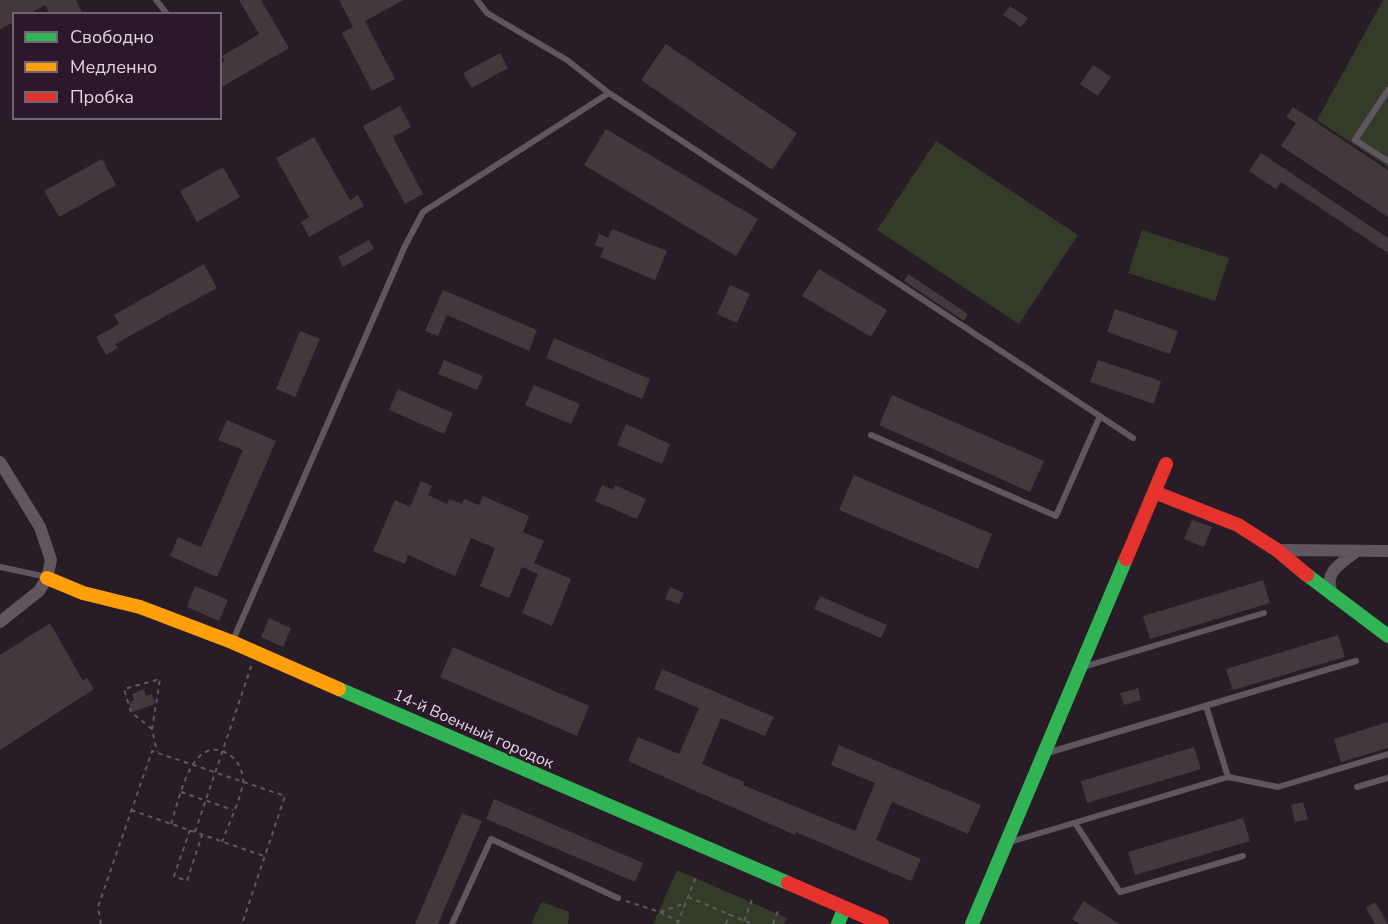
<!DOCTYPE html>
<meta charset="utf-8">
<style>
body{margin:0}
#map{position:relative;width:1388px;height:924px;overflow:hidden;background:#281c27;font-family:"Nunito Sans",sans-serif}
canvas{display:block}
.legend{position:absolute;left:12px;top:12px;width:210px;height:108px;box-sizing:border-box;background:#2c182b;border:2px solid #746373;margin:0;padding:8px 10px;list-style:none;font-size:18px;color:#e1d3e0}
.legend li{display:flex;align-items:center;gap:12px;height:30px}
.legend b{width:30px;border:2px solid #746373}
</style>
<div id="map">
<canvas width="1388" height="924"></canvas>
<ul class="legend">
<li><b style="height:8px;background:#30b455"></b>Свободно</li>
<li><b style="height:8px;background:#ff9f0a"></b>Медленно</li>
<li><b style="height:8px;background:#e5322d"></b>Пробка</li>
</ul>
</div>
<script>
const ctx = document.querySelector('canvas').getContext('2d');
ctx.lineJoin = 'round';
function fill(path, color) { ctx.fillStyle = color; ctx.fill(path, 'evenodd'); }
function stroke(path, color, width, dash) { ctx.strokeStyle = color; ctx.lineWidth = width; ctx.lineCap = dash ? 'butt' : 'round'; ctx.setLineDash(dash || []); ctx.stroke(path); }
function write(font, color, halo, rows, align = 'center') {
  ctx.font = font + ' "Nunito Sans",sans-serif'; ctx.lineWidth = 4.5; ctx.setLineDash([]); ctx.textBaseline = 'middle'; ctx.strokeStyle = halo; ctx.fillStyle = color; for (const [text, x, y, turn = 0] of rows) {
    ctx.save(); ctx.translate(x, y); ctx.rotate((+turn || 0) * Math.PI / 180); ctx.textAlign = isNaN(turn) ? turn : align; if (halo) ctx.strokeText(text, 0, 0); ctx.fillText(text, 0, 0); ctx.restore();
  }
}
const green = new Path2D(`
 M1383,0H1388V167L1317,120Z
 M936,141L1078,235L1019,324L877,230Z
 M1142,230L1229,258L1215,301L1128,273Z
 M677,870L787,918L784,924H653Z
 M542,902L569,912L568,924H531Z`);
const building = new Path2D(`
 M0,0H76L83,14H50L45,5L29,14H14V22L0,29Z
 M239,0H261L289,48L220,88V63L225,61L222,56L259,34Z
 M339,0H404L365,21L395,79L372,91L342,33L353,27Z
 M1010,6L1028,18L1021,27L1003,15Z
 M666,44L797,133L772,170L641,80Z
 M500,53L508,68L472,88L463,73Z
 M1093,65L1111,77L1098,96L1080,84Z
 M400,106L411,127L393,137L423,194L405,204L363,126Z
 M1293,107L1388,170V217L1281,146L1296,123L1286,117Z
 M606,129L758,219L736,256L584,165Z
 M314,137L350,200L358,195L364,206L309,237L301,222L309,217L276,158Z
 M1261,153L1388,238V253L1281,182L1276,189L1249,171Z
 M102,159L116,185L59,217L44,191Z
 M223,167L240,197L197,222L180,191Z
 M612,229L667,251L655,280L600,257L604,248L595,245L599,234L608,238Z
 M369,240L374,249L343,267L338,257Z
 M204,264L217,288L115,344L118,348L106,355L96,337L119,324L114,315Z
 M819,269L887,310L871,337L802,296Z
 M908,274L968,314L964,321L904,281Z
 M730,285L750,294L737,323L717,314Z
 M443,290L537,330L529,351L447,315L438,336L425,331Z
 M1115,309L1178,331L1170,354L1107,332Z
 M300,331L320,339L295,397L276,389Z
 M554,338L650,379L642,399L546,358Z
 M444,360L483,376L477,390L438,374Z
 M1098,360L1161,381L1154,404L1090,382Z
 M534,385L580,404L571,424L525,405Z
 M398,389L453,413L444,434L389,410Z
 M892,395L1044,461L1030,492L879,425Z
 M227,420L276,441L217,577L170,556L178,537L201,547L243,450L218,440Z
 M626,424L670,444L662,464L617,445Z
 M854,475L992,534L978,569L839,510Z
 M421,481L432,486L428,495L447,504L449,499L462,504L464,499L479,505L483,496L529,516L523,532L544,541L534,563L571,579L552,626L522,613L538,574L522,567L509,598L480,586L495,548L471,538L455,576L408,555L405,564L373,551L395,500L410,507Z
 M602,485L613,490L615,485L646,499L637,519L595,501Z
 M1192,520L1212,527L1204,547L1184,539Z
 M1263,580L1270,603L1150,639L1143,616Z
 M195,586L228,600L219,621L187,607Z
 M670,587L684,593L679,604L665,599Z
 M820,596L887,625L881,638L814,609Z
 M269,618L291,628L283,647L261,637Z
 M50,623L83,681L87,678L94,689L0,750V655Z
 M1338,635L1345,657L1233,690L1226,669Z
 M453,647L589,706L577,736L440,677Z
 M662,669L774,717L765,736L721,718L702,764L744,782L743,785L855,831L875,783L831,765L839,745L981,805L968,834L892,802L876,840L921,859L911,881L796,832L795,835L628,761L638,737L679,754L699,708L654,689Z
 M1138,688L1141,700L1124,705L1120,693Z
 M144,689L146,696L152,694L155,704L132,712L129,703L134,700L132,694Z
 M1388,722V748L1341,762L1334,739Z
 M1194,747L1201,769L1087,803L1081,781Z
 M494,799L643,863L635,882L486,819Z
 M1303,802L1308,819L1295,822L1291,805Z
 M462,813L482,821L458,877L438,924H415Z
 M1243,818L1250,841L1135,875L1128,852Z
 M1084,901L1119,924H1080L1072,919Z
 M1375,902L1388,924H1375L1366,908Z`);
const path = new Path2D(`
 M152,729L131,712L124,689L160,679L152,729L157,752
 M181,792L233,810
 M131,810L264,856
 M171,824C179,801 191,732 228,754C237,759 243,770 243,781C242,797 228,825 222,842
 M190,830L174,876L187,881L202,835
 M195,832L252,664
 M688,897L752,924
 M626,901L660,912L686,903
 M660,912L684,924
 M744,921L752,900
 M101,924L98,907L152,751L285,796L242,924
 M677,924L696,877
 M726,924L729,914
 M773,924L778,911`);
const lane = new Path2D(`
 M156,0L167,14
 M477,0L487,13L567,60L609,93L1133,438
 M1388,90L1355,140L1388,161
 M871,435L1056,516L1100,416
 M0,567L47,577
 M233,640L405,246L423,212L609,93
 M1083,667L1264,613
 M1206,706L1228,777
 M1047,753L1356,661
 M1357,787L1388,778
 M1075,823L1120,892L1243,856
 M1010,842L1228,777L1278,787L1388,754
 M452,924L491,839L618,898`);
const street = new Path2D(`
 M0,462L40,527L51,560L47,578L39,591L0,622
 M1277,550L1388,551
 M1334,597C1321,574 1339,564 1357,551`);
const fast = new Path2D(`
 M1307,575L1388,636
 M339,689L788,883
 M838,924L844,909
 M972,924L1126,559`);
const slow = new Path2D(`
 M47,578L83,593L140,607L232,642L339,689`);
const jam = new Path2D(`
 M1154,492L1238,525L1277,550L1307,575
 M1126,559L1166,464
 M788,883L882,924`);
const streetNames = [
 ["14-й Военный городок",473,730,24]
];
fill(green, '#343b28');
fill(building, '#43383c');
stroke(path, '#605861', 2, [4.5, 4.5]);
stroke(lane, '#5f5660', 6);
stroke(street, '#5f5660', 12);
stroke(fast, '#30b455', 14);
stroke(slow, '#ff9f0a', 14);
stroke(jam, '#e5322d', 14);
write('16px', '#e1d3e0', '#2c182b', streetNames);
</script>
